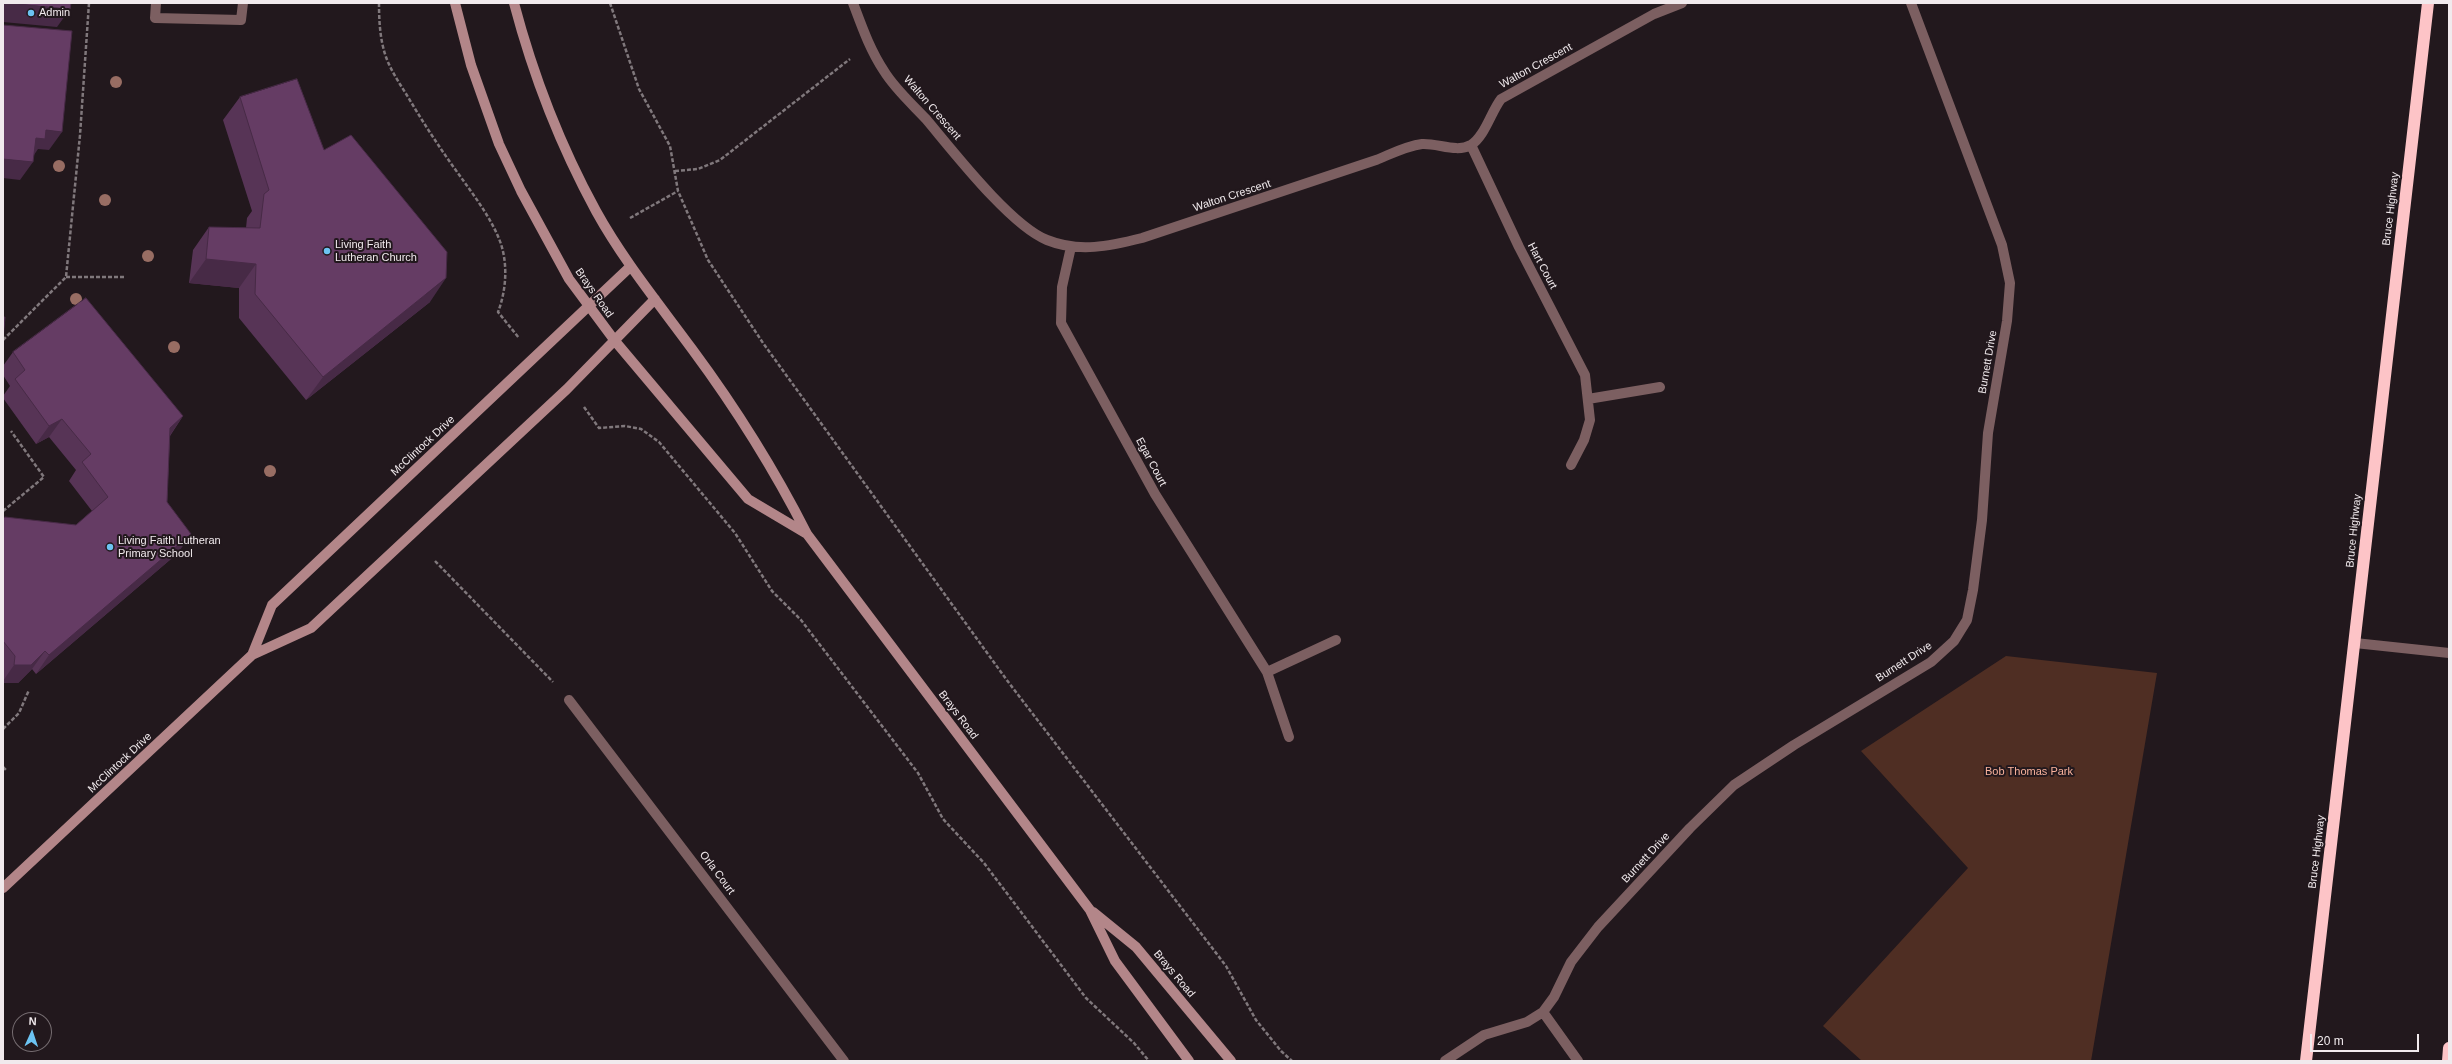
<!DOCTYPE html>
<style>
body{margin:0}
#map{position:relative;width:2452px;height:1064px;overflow:hidden;background:#22181d;font-family:Arial,sans-serif}
canvas{display:block}
.frame{position:absolute;inset:0;border:4px solid #f1eaed;pointer-events:none}
.north{position:absolute;left:12px;top:1012px;width:40px;height:40px;box-sizing:border-box;background:#22181d;border:1px solid #756c70;border-radius:50%;rotate:3deg;font-size:11px;font-weight:700;line-height:16px;text-align:center;color:#f1eaed}
.north::after{content:'';display:block;margin:auto;width:14px;height:18px;background:#6cc3f2;clip-path:polygon(50% 0,100% 100%,50% 72%,0 100%)}
.scale{position:absolute;left:2310px;top:1034px;width:109px;height:18px;box-sizing:border-box;border:2px solid #f1eaed;border-top:0;padding-left:5px;font-size:12px;line-height:14px;white-space:nowrap;color:#f1eaed;-webkit-text-stroke:3px #22181d;paint-order:stroke}
</style>
<div id="map">
<canvas width="2452" height="1064"></canvas>
<div class="frame"></div>
<div class="north">N</div>
<div class="scale">20 m</div>
</div>
<script>
const ctx = document.querySelector('canvas').getContext('2d');
ctx.lineJoin = 'round';
function fill(path, color) { ctx.fillStyle = color; ctx.fill(path, 'evenodd'); }
function stroke(path, color, width, dash) { ctx.strokeStyle = color; ctx.lineWidth = width; ctx.lineCap = dash ? 'butt' : 'round'; ctx.setLineDash(dash || []); ctx.stroke(path); }
function write(font, color, halo, rows, align = 'center') {
  ctx.font = font + ' Arial,sans-serif'; ctx.lineWidth = 4; ctx.setLineDash([]); ctx.textBaseline = 'middle'; ctx.strokeStyle = halo; ctx.fillStyle = color; for (const [text, x, y, turn = 0] of rows) {
    ctx.save(); ctx.translate(x, y); ctx.rotate((+turn || 0) * Math.PI / 180); ctx.textAlign = isNaN(turn) ? turn : align; if (halo) ctx.strokeText(text, 0, 0); ctx.fillText(text, 0, 0); ctx.restore();
  }
}
const green = new Path2D(`
 M2006,656L2157,673L2091,1061H1862L1823,1026L1968,868L1861,751Z`);
const path = new Path2D(`
 M379,3C379,21 380,40 386,57C391,71 400,84 408,97C424,124 441,150 460,176C475,197 492,219 501,244C508,266 506,291 498,312L519,338
 M610,3L639,89L670,146L678,191L708,260L763,343L1006,679L1226,966L1256,1020L1281,1051L1292,1061
 M675,171L698,169L720,160L850,59
 M630,218L678,191
 M66,277H124
 M3,340L66,277L80,135L89,3
 M584,407L599,428L625,426L641,429L659,442L735,533L772,591L801,620L918,773L943,819L984,863L1086,998L1134,1043L1149,1061
 M3,511L44,477L11,431
 M435,561L553,682
 M3,729L19,713L29,690
 M3,767L7,771`);
const lane = new Path2D(`
 M156,3L155,18L241,20L243,3
 M2355,643L2449,653`);
const street = new Path2D(`
 M853,3C862,27 870,50 884,71C895,89 912,104 926,119C953,151 1010,225 1047,240C1079,253 1110,246 1142,238L1376,160C1391,154 1406,146 1422,144C1438,143 1456,153 1471,145C1485,136 1491,112 1501,99L1654,14L1682,3
 M1471,145L1519,247L1585,375L1590,420L1584,440L1571,465
 M1071,247L1062,287L1061,323L1155,494L1267,672L1289,737
 M1588,399L1660,387
 M1267,672L1336,640
 M569,700L844,1061
 M1543,1012L1578,1061
 M1445,1061L1484,1035L1527,1022L1543,1012L1554,997L1571,962L1598,927L1690,828L1734,785L1794,745L1931,662L1954,641L1967,620L1973,590L1982,520L1988,433L2007,321L2010,283L2002,245L1911,3`);
const secondary = new Path2D(`
 M455,3L471,65L499,144L521,191L569,279L615,341L748,499L807,534
 M514,3C533,75 560,145 596,211C623,260 659,304 692,349C735,407 774,469 807,534L1090,910L1115,961L1189,1061
 M252,655L272,605L630,267
 M3,888L252,655L311,628L567,389L655,299
 M1093,912L1136,947L1231,1061`);
const highway = new Path2D(`
 M2306,1061L2428,3
 M2448,1061L2449,1048`);
const trees = [
 [116,82],
 [59,166],
 [105,200],
 [148,256],
 [76,299],
 [174,347],
 [270,471]
];
const wall = new Path2D(`
 M240,97L324,150L430,302L306,400L239,318V288L189,283L193,250L209,227L246,228L247,218L252,211L223,120Z
 M13,352L183,416L170,436L167,502L178,553L36,674L32,669L18,683H3V518L76,525L92,511L69,481L76,470L49,437L36,444L3,398V396L10,386L3,375V366Z`);
const shadedWall = new Path2D(`
 M3,3H8L70,9L57,27L3,22Z
 M46,130L62,132L49,150L38,149L32,158L36,138Z
 M3,159L33,162L20,180L3,178Z
 M206,259L256,264L239,288L189,283Z
 M446,278L430,302L306,400L323,377Z
 M183,416L170,435L157,446L170,428Z
 M62,419L49,437L36,444L49,426Z
 M191,534L178,553L36,674L49,655Z
 M45,651L32,669L18,683H3V681L14,665Z`);
const building = new Path2D(`
 M8,3H71L70,9Z
 M3,25L72,31L62,132L46,130L45,139L36,138L33,162L3,159Z
 M297,79L324,150L351,135L447,252L446,278L323,377L255,294L256,264L206,259L209,227L260,228L264,194L269,190L240,97Z
 M86,298L183,416L170,428L167,502L191,534L49,655L45,651L31,665H14L15,656L3,641V518L5,517L76,525L108,497L82,462L91,454L62,419L49,426L15,379L25,370L13,352Z
 M3,317H5L3,340Z`);
const markers = [
 [31,13,4,"#6cc3f2"],
 [327,251,4,"#6cc3f2"],
 [110,547,4,"#6cc3f2"]
];
const poiNames = [
 ["Admin",39,13],
 ["Living Faith",335,245],
 ["Lutheran Church",335,258],
 ["Living Faith Lutheran",118,541],
 ["Primary School",118,554]
];
const streetNames = [
 ["Walton Crescent",1536,66,-29],
 ["Walton Crescent",932,108,49],
 ["Walton Crescent",1232,196,-18],
 ["Bruce Highway",2391,209,-83],
 ["Hart Court",1542,266,62],
 ["Brays Road",594,293,55],
 ["Burnett Drive",1988,362,-80],
 ["McClintock Drive",423,446,-43],
 ["Egar Court",1151,462,62],
 ["Bruce Highway",2354,531,-84],
 ["Burnett Drive",1904,662,-33],
 ["Brays Road",958,715,53],
 ["McClintock Drive",120,763,-43],
 ["Bruce Highway",2317,852,-83],
 ["Burnett Drive",1646,858,-47],
 ["Orla Court",717,873,53],
 ["Brays Road",1174,974,50]
];
const parkNames = [
 ["Bob Thomas Park",2029,772]
];
fill(green, '#4f2e23');
stroke(path, '#80787c', 2.5, [4, 2]);
stroke(lane, '#7c5f61', 10);
stroke(street, '#7c5f61', 10);
stroke(secondary, '#b38689', 10);
stroke(highway, '#fdc4c7', 12);
ctx.fillStyle = '#986d63';
for (const [x, y] of trees) { ctx.beginPath(); ctx.arc(x, y, 6, 0, 2 * Math.PI); ctx.fill(); }
fill(wall, '#573456');
fill(shadedWall, '#472a46');
fill(building, '#653c64');
stroke(building, '#472a46', 1);
for (const [x, y, r, color] of markers) { const dot = new Path2D(); dot.arc(x, y, r, 0, 2 * Math.PI); ctx.fillStyle = color; ctx.fill(dot); stroke(dot, '#22181d', 1.5); }
write('11px', '#f1eaed', '#22181d', poiNames, 'left');
write('11px', '#f1eaed', '#22181d', streetNames);
write('11px', '#f9b29c', '#22181d', parkNames);
</script>
